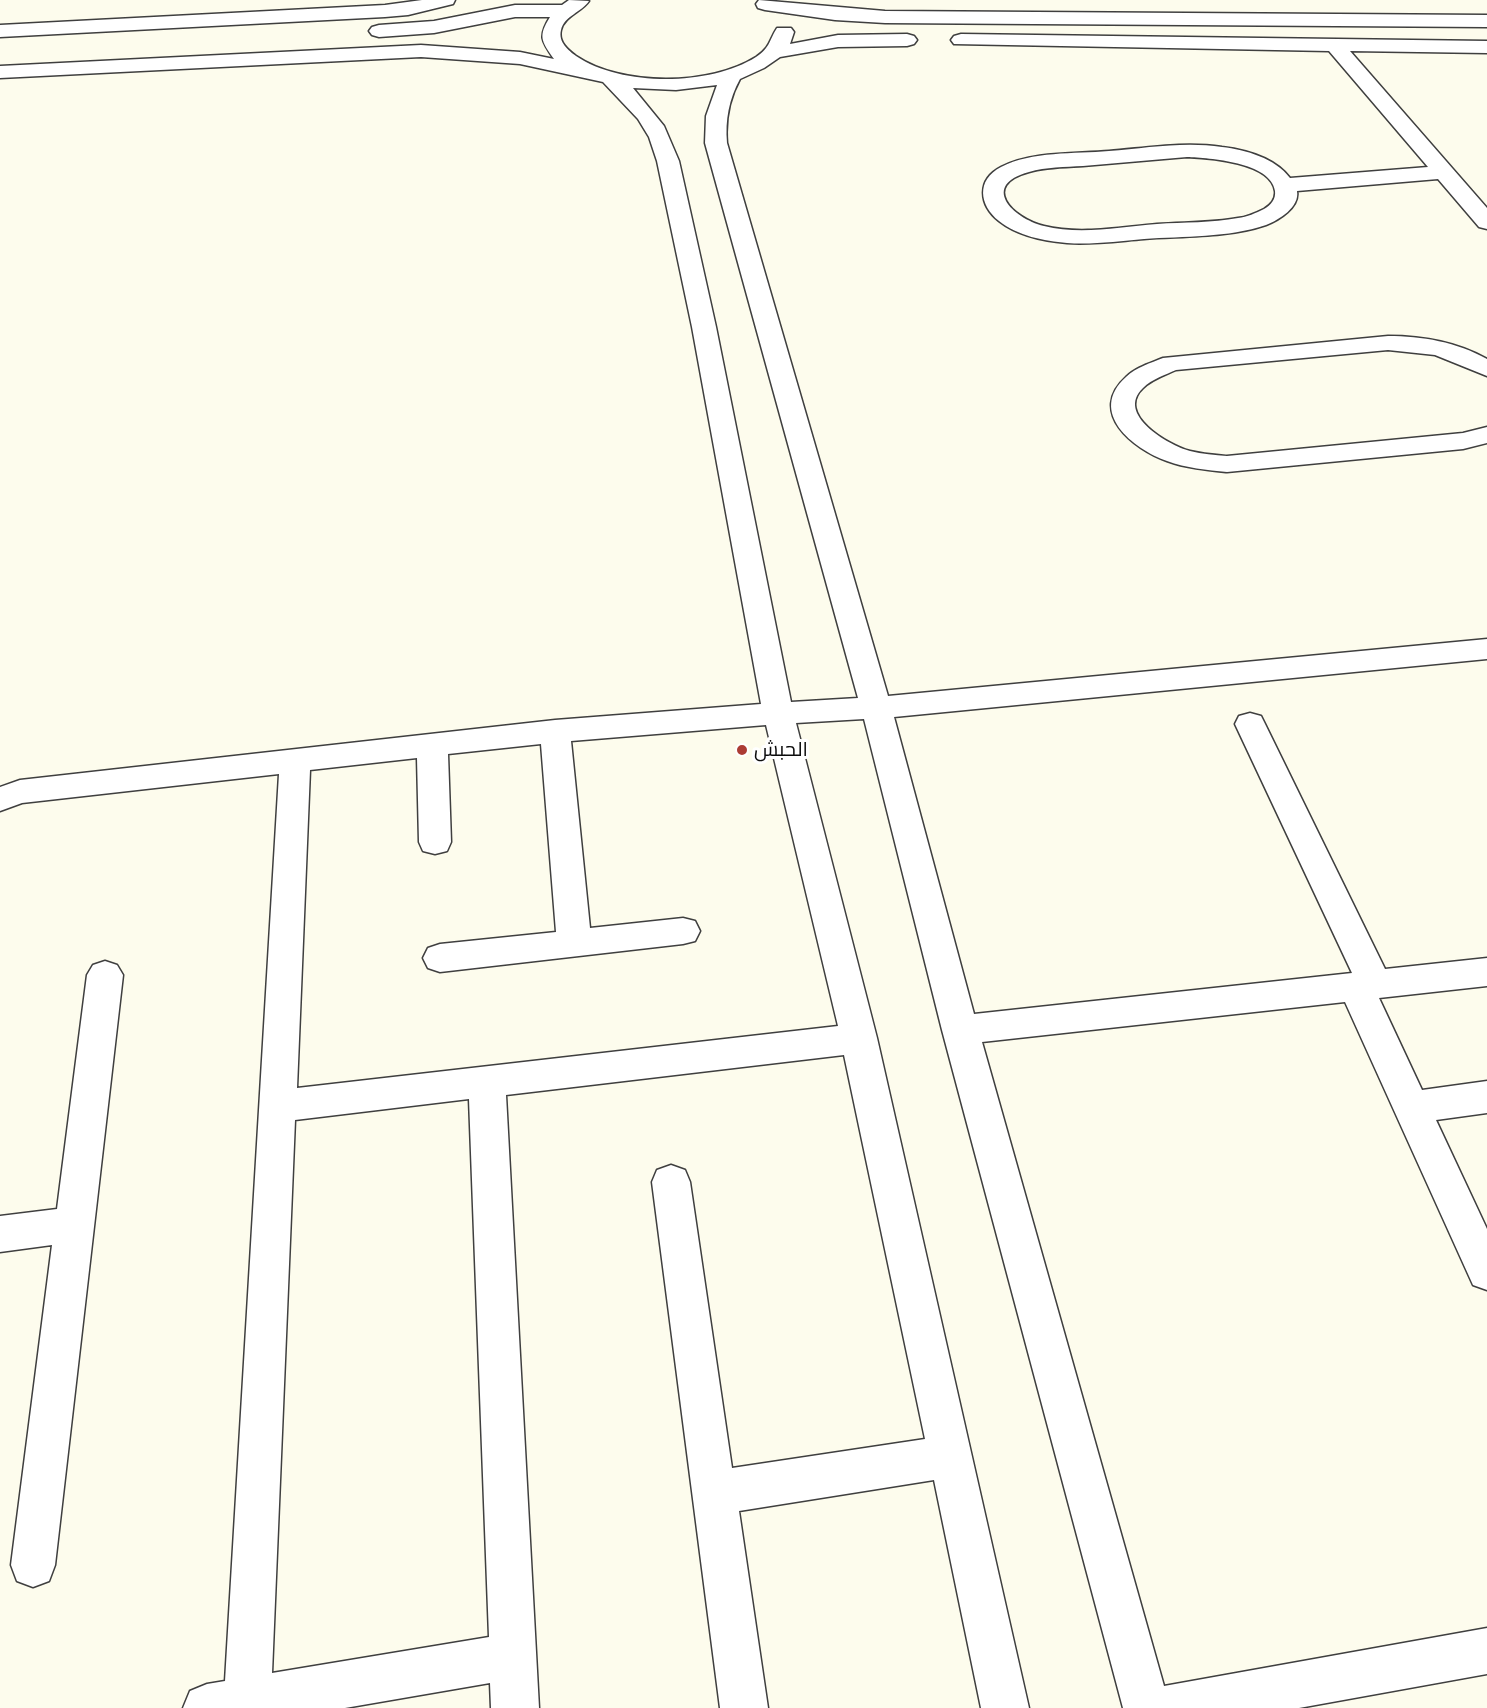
<!DOCTYPE html>
<meta charset="utf-8">
<style>
body{margin:0}
canvas{display:block;background:#fdfced}
</style>
<canvas width="1487" height="1708"></canvas>
<script>
const ctx = document.querySelector('canvas').getContext('2d');
ctx.lineJoin = 'round';
function stroke(path, color, width, dash) { ctx.strokeStyle = color; ctx.lineWidth = width; ctx.lineCap = dash ? 'butt' : 'round'; ctx.setLineDash(dash || []); ctx.stroke(path); }
function fill(path, color) { ctx.fillStyle = color; ctx.fill(path, 'evenodd'); }
function write(font, color, halo, rows, align = 'center') {
  ctx.font = font + ' "IBM Plex Serif",Cairo,serif'; ctx.lineWidth = 6; ctx.setLineDash([]); ctx.textBaseline = 'middle'; ctx.strokeStyle = halo; ctx.fillStyle = color; for (const [text, x, y, turn = 0] of rows) {
    ctx.save(); ctx.translate(x, y); ctx.rotate((+turn || 0) * Math.PI / 180); ctx.textAlign = isNaN(turn) ? turn : align; if (halo) ctx.strokeText(text, 0, 0); ctx.fillText(text, 0, 0); ctx.restore();
  }
}
const minor = new Path2D(`
 M422,0H455L453,4L408,15L385,17L0,37V25L385,5Z
 M569,0L589,1C582,12 564,16 561,30C558,42 568,50 576,56C622,87 710,86 756,57C771,47 769,40 777,28H791L794,32L790,44L838,35L907,34L914,36L917,40L914,44L907,46L838,47L780,57L764,68L740,79C729,99 725,120 727,143L888,696L1487,639V659L894,717L974,1014L1352,973L1235,724L1239,716L1250,713L1261,716L1265,724L1385,969L1487,958V986L1379,998L1422,1090L1487,1081V1113L1436,1120L1487,1229V1290L1473,1285L1345,1002L982,1042L1164,1686L1487,1628V1674L1299,1708H1123L942,1030L864,719L796,723L877,1038L1029,1708H981L934,1480L739,1511L768,1708H720L652,1182L657,1170L671,1165L685,1170L690,1182L732,1468L925,1439L844,1055L506,1095L539,1708H491L490,1683L345,1708H183L190,1691L207,1684L225,1681L279,774L22,803L0,811V787L20,780L555,720L761,704L692,327L657,161L649,137L638,119L603,82L520,64L421,57L0,78V66L421,45L520,52L554,59C541,41 538,36 550,17H515L434,33L379,37L372,35L369,31L372,27L379,25L434,21L515,5H562ZM717,85L706,116L705,143L858,698L791,702L716,327L679,161L664,126L633,88L676,90ZM766,725L838,1026L297,1088L310,770L417,758L419,842L423,851L435,854L447,851L451,842L448,754L541,744L556,932L440,944L428,948L423,958L428,968L440,972L683,944L695,941L700,931L695,921L683,918L590,928L571,741ZM469,1099L489,1637L272,1673L295,1120Z
 M759,0L885,11L1487,15V27L885,23L835,20L765,10L758,8L756,4Z
 M961,34L1487,41V53L1350,51L1487,208V229L1479,227L1438,179L1297,191C1300,207 1279,220 1266,225C1228,238 1184,236 1144,239C1119,241 1092,245 1067,243C1044,241 1018,236 999,221C979,205 976,180 1001,167C1032,151 1074,154 1109,151C1146,148 1185,141 1222,147C1246,150 1275,158 1290,178L1428,167L1329,51L954,44L951,40L954,36ZM1187,157C1209,158 1271,162 1275,191C1276,199 1271,205 1264,209C1256,213 1247,217 1238,218C1212,223 1184,222 1157,224C1120,227 1080,235 1044,226C1012,218 980,185 1029,172C1046,167 1065,167 1083,166C1118,163 1152,160 1187,157Z
 M1388,336C1422,336 1457,342 1487,359V376L1435,355L1388,350L1176,370C1165,375 1152,379 1143,388C1115,414 1168,445 1190,451C1202,454 1215,455 1227,456L1463,433L1487,427V443L1463,449L1227,472C1207,470 1186,468 1167,461C1133,449 1087,412 1126,377C1136,367 1151,363 1163,358Z
 M105,961L117,965L123,975L55,1565L49,1581L33,1587L17,1581L11,1565L52,1245L0,1252V1216L57,1209L87,975L93,965Z`);
const markers = [
 [742,750,6,"#ac3c34"]
];
const poiNames = [
 ["الحبش",754,750]
];
stroke(minor, '#3f3f3f', 3);
fill(minor, '#fff');
for (const [x, y, r, color] of markers) { const dot = new Path2D(); dot.arc(x, y, r, 0, 2 * Math.PI); ctx.fillStyle = color; ctx.fill(dot); stroke(dot, '#fff', 2); }
write('20px', '#0c0c0c', '#fff', poiNames, 'left');
</script>
